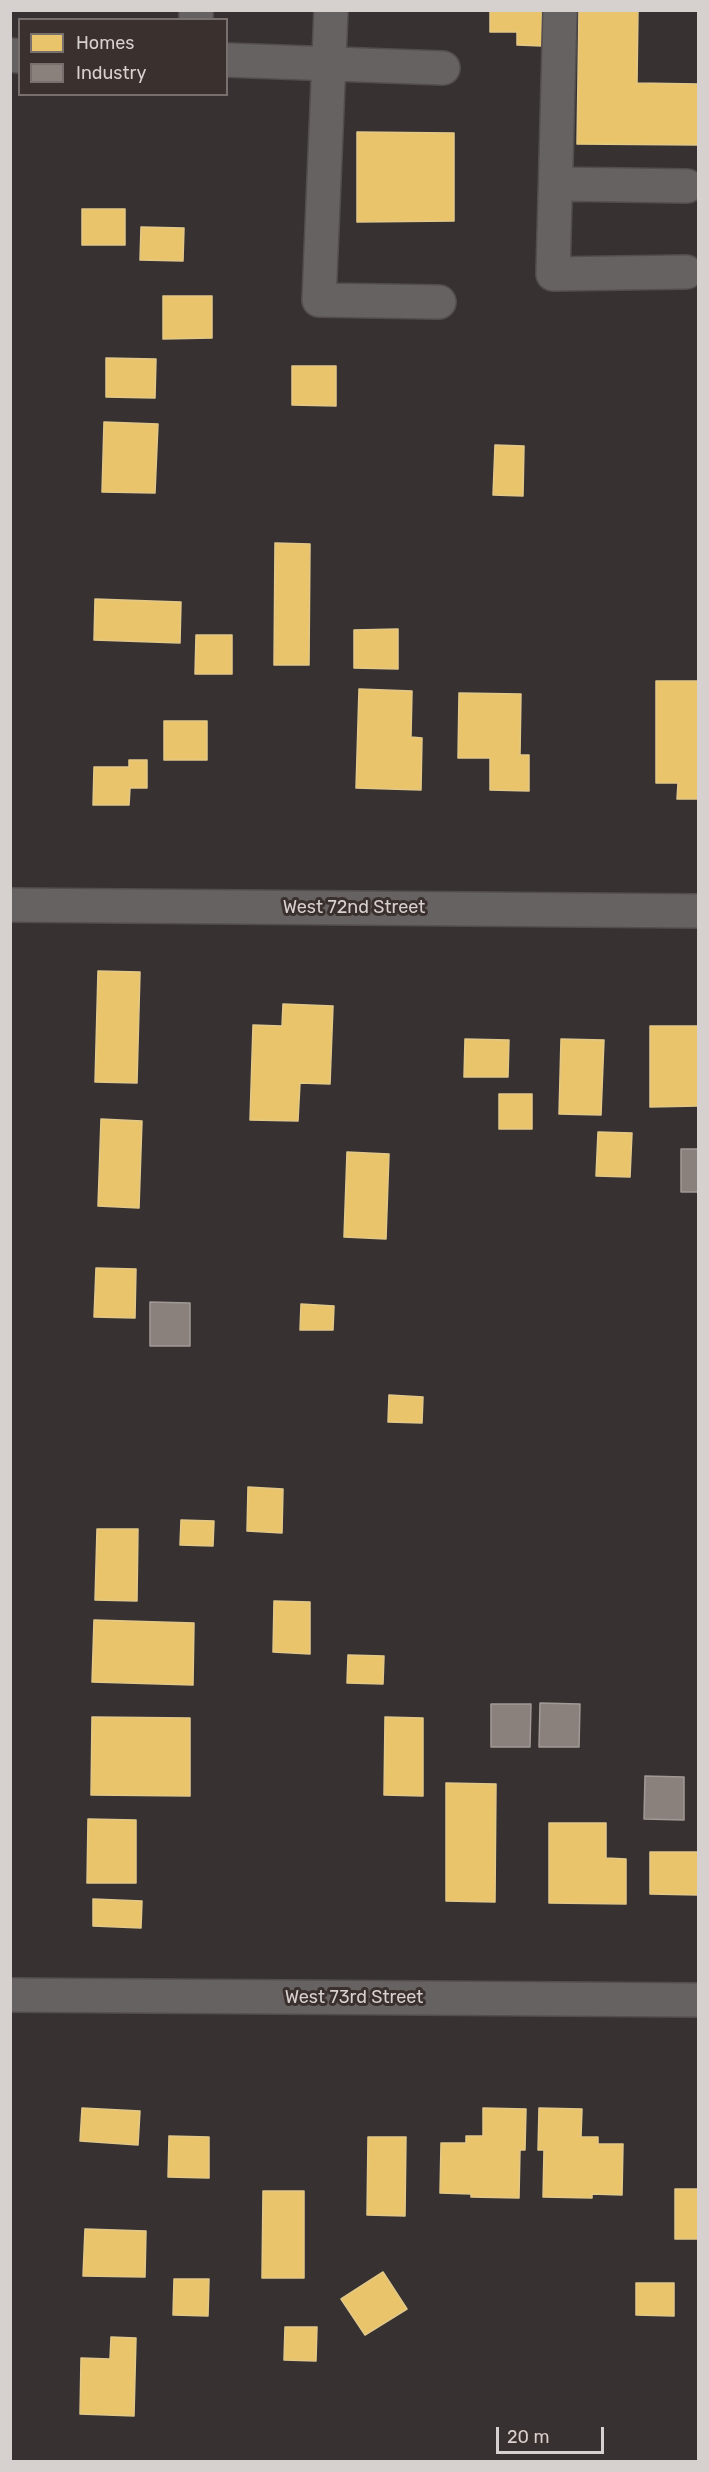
<!DOCTYPE html>
<style>
body{margin:0}
#map{position:relative;width:709px;height:2472px;overflow:hidden;background:#373231;font-family:Rubik,sans-serif}
canvas{display:block}
.frame{position:absolute;inset:0;border:12px solid #d6d0cf;pointer-events:none}
.legend{position:absolute;left:18px;top:18px;width:210px;height:78px;box-sizing:border-box;background:#3a302e;border:2px solid #78706e;margin:0;padding:8px 10px;list-style:none;font-size:18px;color:#d6d0cf}
.legend li{display:flex;align-items:center;gap:12px;height:30px}
.legend b{width:30px;border:2px solid #78706e}
.scale{position:absolute;left:496px;top:2427px;width:108px;height:27px;box-sizing:border-box;border:3px solid #d6d0cf;border-top:0;padding-left:8px;font-size:18px;line-height:21px;white-space:nowrap;color:#d6d0cf;-webkit-text-stroke:4px #3a302e;paint-order:stroke}
</style>
<div id="map">
<canvas width="709" height="2472"></canvas>
<div class="frame"></div>
<ul class="legend">
<li><b style="height:16px;background:#e9c46a"></b>Homes</li>
<li><b style="height:16px;background:#8a817c"></b>Industry</li>
</ul>
<div class="scale">20 m</div>
</div>
<script>
const ctx = document.querySelector('canvas').getContext('2d');
ctx.lineJoin = 'round';
function fill(path, color) { ctx.fillStyle = color; ctx.fill(path, 'evenodd'); }
function stroke(path, color, width, dash) { ctx.strokeStyle = color; ctx.lineWidth = width; ctx.lineCap = dash ? 'butt' : 'round'; ctx.setLineDash(dash || []); ctx.stroke(path); }
function write(font, color, halo, rows, align = 'center') {
  ctx.font = font + ' Rubik,sans-serif'; ctx.lineWidth = 6; ctx.setLineDash([]); ctx.textBaseline = 'middle'; ctx.strokeStyle = halo; ctx.fillStyle = color; for (const [text, x, y, turn = 0] of rows) {
    ctx.save(); ctx.translate(x, y); ctx.rotate((+turn || 0) * Math.PI / 180); ctx.textAlign = isNaN(turn) ? turn : align; if (halo) ctx.strokeText(text, 0, 0); ctx.fillText(text, 0, 0); ctx.restore();
  }
}
const homes = new Path2D(`
 M490,10H542V46L517,45V32H490Z
 M579,10H638L637,83L698,84V145L577,144Z
 M357,132L454,133V221L357,222Z
 M82,209H125V245H82Z
 M141,227L184,228L183,261L140,260Z
 M163,296H212V338L163,339Z
 M106,358L156,359L155,398L106,397Z
 M292,366H336V406L292,405Z
 M104,422L158,424L155,493L102,492Z
 M495,445L524,446L523,496L493,495Z
 M275,543L310,544L309,665H274Z
 M95,599L181,602L180,643L94,640Z
 M398,629V669L354,668V630Z
 M196,635H232V674H195Z
 M656,681H698V799H677L678,783H656Z
 M359,689L412,691L411,737L422,738L421,790L356,788Z
 M459,693L521,694L520,755H529V791L490,790V758H458Z
 M164,721H207V760H164Z
 M129,760H147V788H130L129,805H93L94,767H129Z
 M98,971L140,972L137,1083L95,1082Z
 M283,1004L333,1006L330,1084L300,1083L298,1121L250,1120L253,1025L282,1026Z
 M650,1026H698V1106L650,1107Z
 M465,1039L509,1040L508,1077H464Z
 M561,1039L604,1040L601,1115L559,1114Z
 M499,1094H532V1129H499Z
 M101,1119L142,1121L139,1208L98,1206Z
 M598,1132L632,1133L630,1177L596,1176Z
 M347,1152L389,1154L386,1239L344,1237Z
 M96,1268L136,1269L135,1318L94,1317Z
 M301,1304L334,1306L333,1330H300Z
 M389,1395L423,1397L422,1423L388,1422Z
 M248,1487L283,1489L282,1533L247,1531Z
 M181,1520L214,1521L213,1546L180,1545Z
 M97,1529H138L137,1601L95,1600Z
 M274,1601L310,1602V1654L273,1652Z
 M94,1620L194,1623L193,1685L92,1682Z
 M348,1655L384,1656L383,1684L347,1683Z
 M92,1717L190,1718V1796L91,1795Z
 M385,1717L423,1718V1796L384,1795Z
 M446,1783L496,1784L495,1902L446,1901Z
 M88,1819L136,1820V1883H87Z
 M549,1823H606V1858L626,1859V1904L549,1903Z
 M650,1852H698V1895L650,1894Z
 M93,1899L142,1901L141,1928L93,1926Z
 M82,2108L140,2111L138,2145L80,2141Z
 M483,2108L526,2109L525,2150H520L519,2198L471,2197V2194L440,2193L441,2143H466V2136H483Z
 M539,2108L582,2109L581,2137H598V2144H623L622,2195L592,2194V2198L543,2197L544,2150H538Z
 M169,2136L209,2137V2178L168,2177Z
 M368,2137H406L405,2216L367,2215Z
 M675,2189H698V2239H675Z
 M263,2191H304V2278H262Z
 M85,2229L146,2231L145,2277L83,2276Z
 M383,2272L407,2309L365,2335L341,2299Z
 M174,2279H209L208,2316L173,2315Z
 M636,2283H674V2316L636,2315Z
 M285,2327H317L316,2361L284,2360Z
 M111,2337L136,2338L134,2416L80,2414L81,2358L110,2359Z`);
const industry = new Path2D(`
 M681,1149H698V1192H681Z
 M150,1302L190,1303V1346H150Z
 M540,1703L580,1704L579,1747H539Z
 M491,1704H531L530,1747H491Z
 M645,1776L684,1777V1820L644,1819Z`);
const minor = new Path2D(`
 M331,10L319,300L439,302
 M560,10L553,274L686,272
 M196,20V10
 M10,55L20,56
 M226,60L443,68
 M556,184L687,186
 M10,905L698,911
 M10,1995L698,2000`);
const streetNames = [
 ["West 72nd Street",354,908],
 ["West 73rd Street",354,1998]
];
fill(homes, '#e9c46a');
stroke(homes, '#e3c888', 1.5);
fill(industry, '#8a817c');
stroke(industry, '#a19995', 1.5);
stroke(minor, '#534e4d', 36);
stroke(minor, '#676262', 33);
write('18px', '#d6d0cf', '#3a302e', streetNames);
</script>
